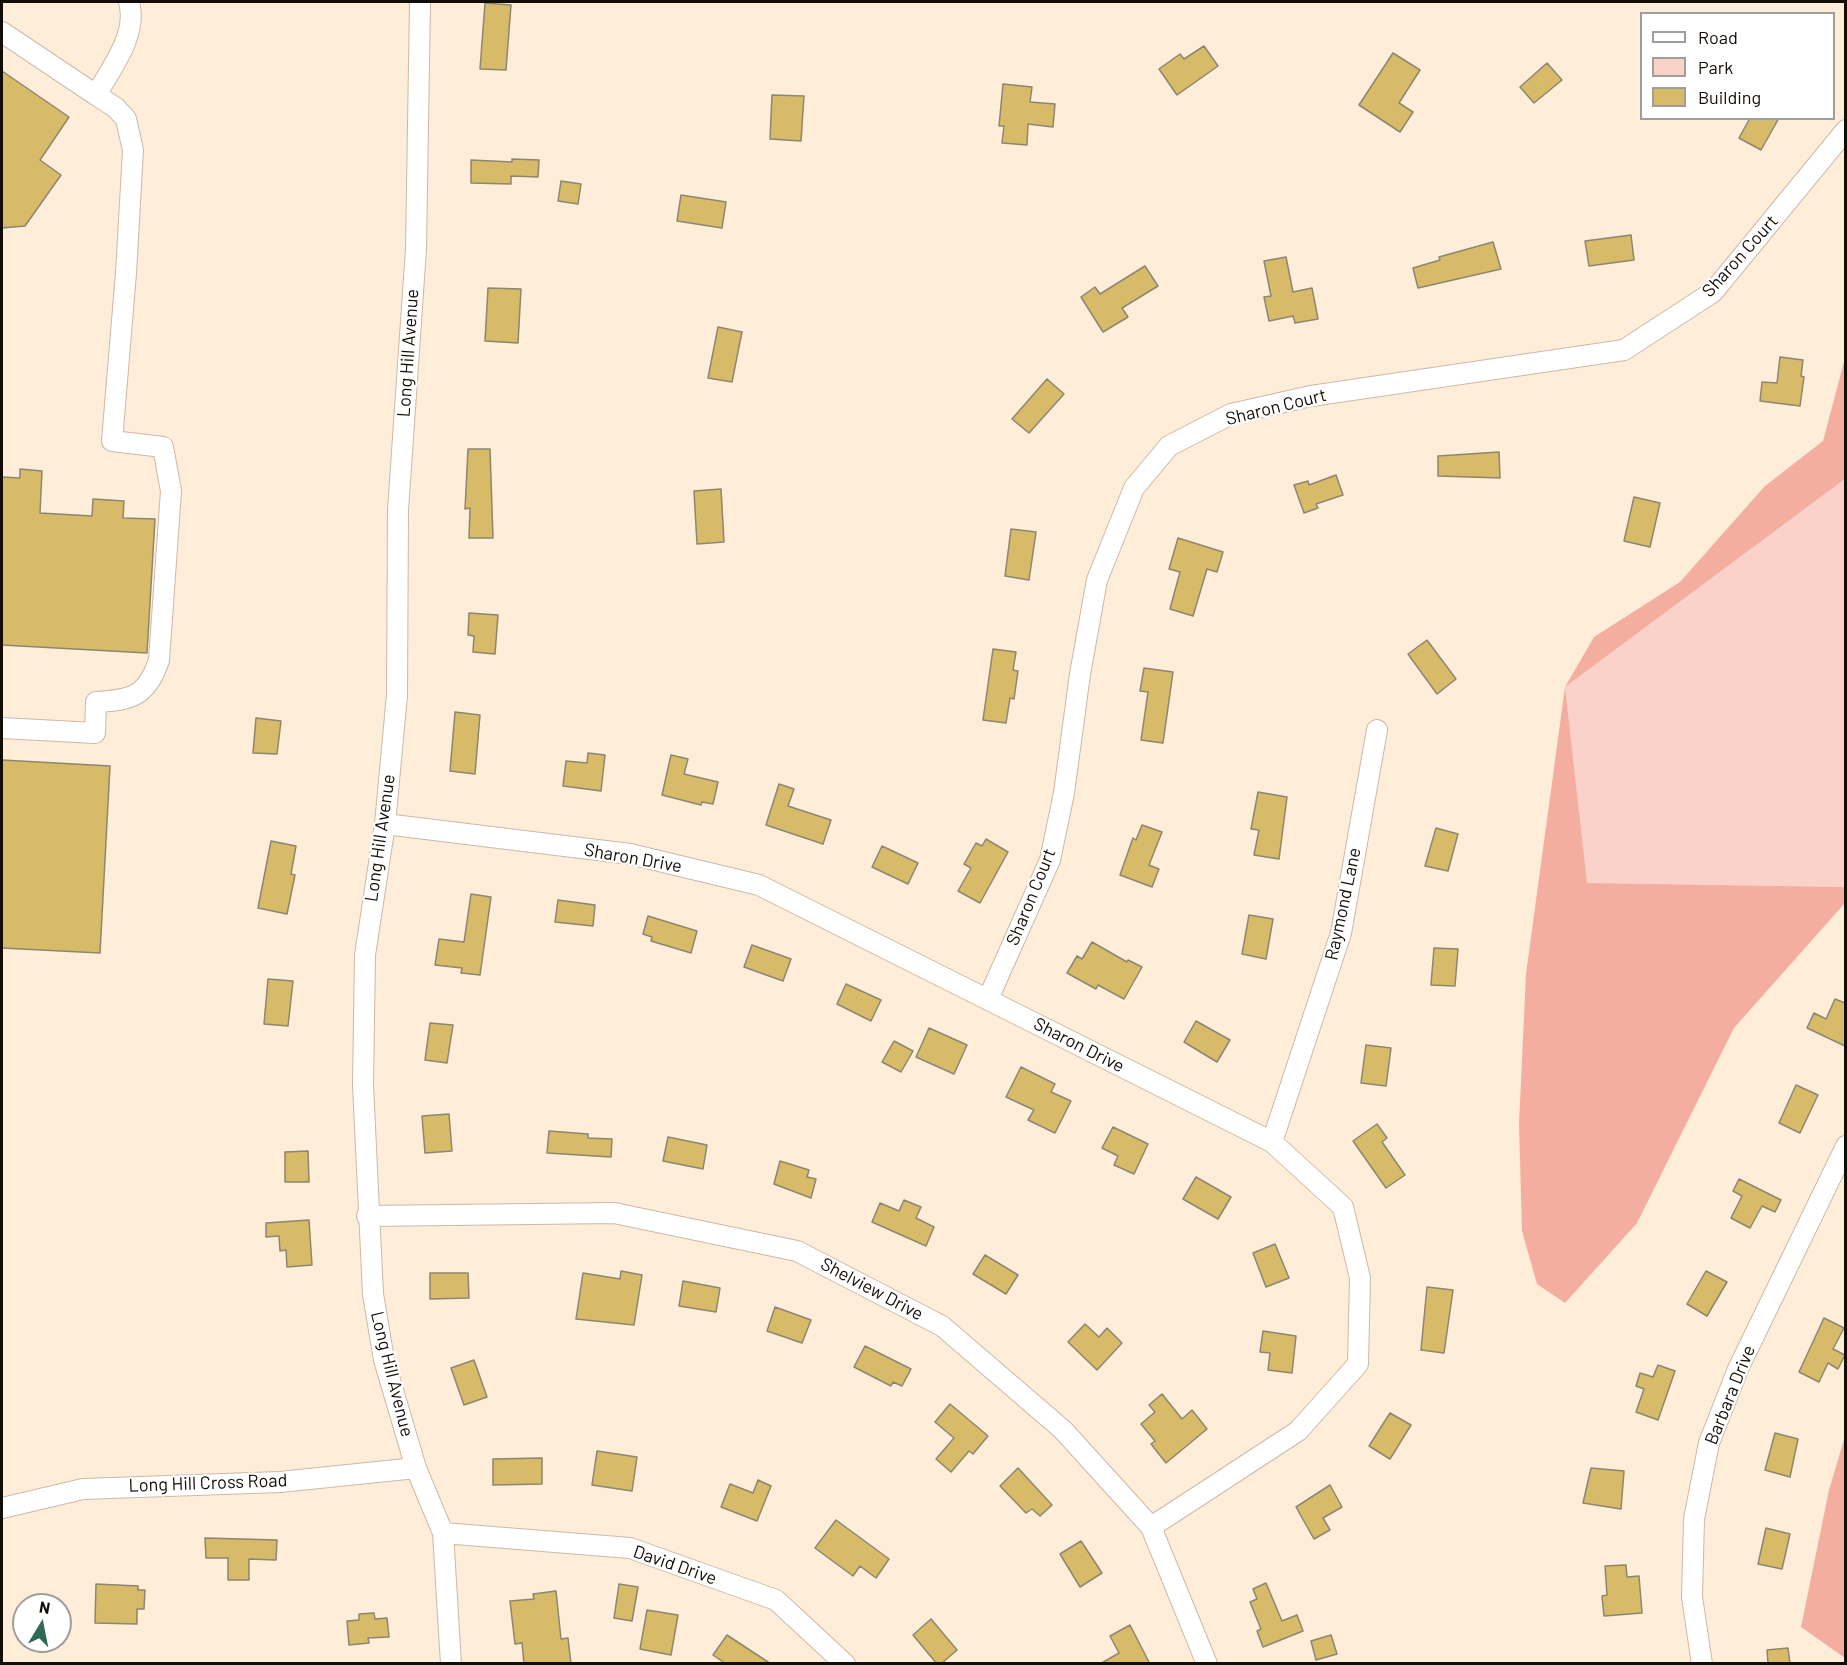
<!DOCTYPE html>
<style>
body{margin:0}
#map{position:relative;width:1847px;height:1665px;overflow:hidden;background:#feedd9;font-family:Barlow,sans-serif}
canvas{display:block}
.frame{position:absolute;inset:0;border:3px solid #120d06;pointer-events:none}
.legend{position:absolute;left:1640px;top:12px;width:195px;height:108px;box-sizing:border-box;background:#fff;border:2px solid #a09e9b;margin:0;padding:8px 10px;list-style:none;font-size:18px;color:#120d06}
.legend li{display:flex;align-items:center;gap:12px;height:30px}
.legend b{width:30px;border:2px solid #a09e9b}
.north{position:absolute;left:12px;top:1593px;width:60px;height:60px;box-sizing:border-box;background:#fff;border:2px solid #a09e9b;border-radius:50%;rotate:10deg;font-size:16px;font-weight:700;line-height:24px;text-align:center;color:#120d06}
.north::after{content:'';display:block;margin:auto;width:21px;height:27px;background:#2e6a56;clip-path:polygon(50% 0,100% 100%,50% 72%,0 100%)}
</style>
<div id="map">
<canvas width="1847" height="1665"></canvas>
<div class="frame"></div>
<ul class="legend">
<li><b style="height:8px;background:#fff"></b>Road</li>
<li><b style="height:16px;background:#fad2c9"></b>Park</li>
<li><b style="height:16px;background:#d7bb68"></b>Building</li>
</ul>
<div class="north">N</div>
</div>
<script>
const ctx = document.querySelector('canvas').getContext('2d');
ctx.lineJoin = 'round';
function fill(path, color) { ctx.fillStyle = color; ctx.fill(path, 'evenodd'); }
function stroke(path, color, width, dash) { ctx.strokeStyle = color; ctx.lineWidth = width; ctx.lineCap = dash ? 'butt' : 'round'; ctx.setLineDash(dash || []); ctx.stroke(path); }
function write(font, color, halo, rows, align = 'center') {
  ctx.font = font + ' Barlow,sans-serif'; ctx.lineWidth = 4.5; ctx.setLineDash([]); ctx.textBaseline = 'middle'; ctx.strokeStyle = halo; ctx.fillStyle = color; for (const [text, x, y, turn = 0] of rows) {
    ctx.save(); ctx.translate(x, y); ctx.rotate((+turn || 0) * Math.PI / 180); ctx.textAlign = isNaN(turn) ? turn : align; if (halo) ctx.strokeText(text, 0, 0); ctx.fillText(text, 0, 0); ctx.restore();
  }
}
const green = new Path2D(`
 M1845,479V887L1586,883L1565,687Z`);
const forest = new Path2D(`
 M1845,358V479L1565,687L1587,883L1846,887L1845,903L1734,1028L1637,1223L1565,1303L1537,1284L1522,1231L1519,1124L1526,974L1565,687L1594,637L1680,582L1765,486L1823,441Z
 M1845,1436V1658L1801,1627L1829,1490Z`);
const building = new Path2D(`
 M485,3L511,5L506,70L480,69Z
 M1204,46L1218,66L1177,95L1159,69L1180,54L1184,59Z
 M1393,53L1420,70L1399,103L1413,112L1400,132L1359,105Z
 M1547,63L1562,80L1534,103L1520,87Z
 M2,71L69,117L40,160L61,175L25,226L2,228Z
 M1003,84L1032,87L1030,102L1055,104L1053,127L1028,124L1027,145L1002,143L1004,126H999Z
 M772,95L804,96L801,141L770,139Z
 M1750,118H1779L1761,150L1739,138Z
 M512,159L539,160L538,177L511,176V184L471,183V160L512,162Z
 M561,181L581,184L578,204L558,201Z
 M681,195L726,202L722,228L677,221Z
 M1631,235L1634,260L1589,266L1585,241Z
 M1493,242L1501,269L1418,288L1413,268L1440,260L1439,257Z
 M1286,257L1293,292L1312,288L1318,319L1295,323L1293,316L1269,321L1264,297L1271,296L1264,261Z
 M1145,266L1158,286L1122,308L1128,317L1103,332L1081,297L1095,287L1100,294Z
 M488,288L521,289L518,343L485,341Z
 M718,327L742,332L732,382L708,378Z
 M1780,357L1803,360L1801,376L1804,377L1800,406L1760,401L1762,382L1777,383Z
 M1047,379L1064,394L1029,433L1012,419Z
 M468,449H490L493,538H469L470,508L465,509Z
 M1499,452L1500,478L1438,476V456Z
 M20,469L42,471L40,513L92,516L93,499L124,501L123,518L155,519L147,653L2,645V477L20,478Z
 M1336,475L1343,495L1316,504L1318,508L1304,513L1294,485L1308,481L1309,485Z
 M721,489L724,542L697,544L694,491Z
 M1634,497L1660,503L1650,547L1624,541Z
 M1011,529L1036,532L1029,580L1005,576Z
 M1178,538L1223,552L1217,572L1207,569L1193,616L1170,609L1180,572L1169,569Z
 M469,613L498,615L495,654L473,652L474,636L468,635Z
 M1427,640L1456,679L1437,694L1408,654Z
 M993,649L1016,652L1013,670L1018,671L1014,699L1010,698L1006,723L983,720Z
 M1144,668L1173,672L1163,743L1141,740L1148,692L1140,691Z
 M455,712L480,715L475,774L450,771Z
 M256,718L281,721L277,754L253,753Z
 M588,753L605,755L601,791L563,786L566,761L587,763Z
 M671,755L688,759L684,774L718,782L713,804L702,802L701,805L662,795Z
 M2,760L110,766L100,953L2,948Z
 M779,784L794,789L788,806L831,820L823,844L766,825Z
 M1258,792L1287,797L1279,859L1254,855L1259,830L1251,829Z
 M1142,825L1162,832L1149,865L1159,869L1152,887L1120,875L1133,838L1136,840Z
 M1436,828L1458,834L1448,871L1425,866Z
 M986,839L1008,852L980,903L958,891L971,868L964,864L976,843L982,846Z
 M271,841L296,846L291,874L295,875L287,914L258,908Z
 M882,846L918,863L908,884L872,867Z
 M471,894L491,897L480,975L461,973L462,968L435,965L439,939L464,942Z
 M558,900L595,905L593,926L555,922Z
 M1249,915L1273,919L1266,959L1242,954Z
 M648,916L697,931L691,953L651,941L652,937L643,934Z
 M1092,942L1127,962L1128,960L1142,967L1124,999L1098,985L1096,989L1067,973L1077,956L1082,959Z
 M752,945L791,959L783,981L744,967Z
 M1434,948L1458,949L1455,986L1431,985Z
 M268,979L293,981L288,1026L264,1024Z
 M846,984L881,1000L871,1021L837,1004Z
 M1835,999L1845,1003V1046L1807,1028L1814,1013L1826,1019Z
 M1196,1021L1230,1040L1217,1062L1184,1042Z
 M430,1023L453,1025L447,1063L425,1060Z
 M929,1028L967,1045L954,1074L916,1057Z
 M894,1041L913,1051L901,1072L882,1062Z
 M1366,1045L1391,1048L1386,1086L1361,1083Z
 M1021,1067L1055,1084L1051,1092L1071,1101L1055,1133L1028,1120L1034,1110L1006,1097Z
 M1796,1085L1818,1095L1800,1133L1779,1123Z
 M449,1114L452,1151L425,1153L422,1116Z
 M1377,1124L1387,1138L1382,1142L1405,1175L1386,1188L1353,1141Z
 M1113,1127L1148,1144L1134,1174L1114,1165L1118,1156L1102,1148Z
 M549,1131L588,1134V1138L612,1139L611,1157L547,1153Z
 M668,1137L707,1145L703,1169L663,1161Z
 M308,1151L309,1182H285V1152Z
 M780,1161L809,1170L807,1177L816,1179L811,1198L774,1184Z
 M1196,1177L1231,1197L1218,1219L1183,1199Z
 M1739,1179L1781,1200L1775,1212L1762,1206L1750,1228L1731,1218L1742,1196L1733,1191Z
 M904,1200L921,1207L916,1218L934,1227L926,1246L872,1222L880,1203L899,1211Z
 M309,1220L312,1265L287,1267L286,1250L280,1251L279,1236L266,1237V1223Z
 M1275,1244L1289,1278L1266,1287L1253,1253Z
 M985,1255L1018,1275L1006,1294L973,1274Z
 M621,1271L642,1275L634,1325L576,1319L583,1273L620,1279Z
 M1706,1271L1727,1282L1707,1316L1687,1304Z
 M430,1273H468L469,1298L430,1299Z
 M683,1281L720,1288L716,1312L679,1306Z
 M1427,1287L1453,1290L1444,1353L1421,1350Z
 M775,1307L811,1320L802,1343L767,1331Z
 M1824,1318L1844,1328L1833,1349L1845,1355L1838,1369L1828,1363L1819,1382L1799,1372Z
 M1085,1324L1099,1337L1107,1328L1122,1343L1097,1370L1068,1342Z
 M1263,1331L1296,1336L1292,1373L1268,1370L1270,1353L1260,1352Z
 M865,1346L911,1369L902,1386L893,1382L891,1386L854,1367Z
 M474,1360L487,1397L464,1405L451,1368Z
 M1658,1365L1675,1371L1658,1420L1636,1412L1644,1389L1636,1386L1640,1373L1653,1377Z
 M1162,1394L1182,1419L1192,1410L1207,1429L1166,1463L1151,1444L1155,1441L1141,1424L1155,1412L1149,1405Z
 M950,1404L988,1436L973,1454L969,1451L951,1472L936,1459L954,1438L935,1422Z
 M1390,1413L1411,1425L1390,1459L1369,1446Z
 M1775,1433L1798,1439L1790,1477L1765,1470Z
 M597,1451L637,1457L632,1491L592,1485Z
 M542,1458V1484L493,1485V1459Z
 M1018,1468L1052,1505L1040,1516L1032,1509L1026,1513L1000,1486Z
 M1591,1468L1624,1471L1621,1509L1583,1503Z
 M758,1480L771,1486L757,1521L721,1507L730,1484L753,1493Z
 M1330,1485L1342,1507L1323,1518L1330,1530L1314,1539L1296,1507Z
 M836,1520L889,1559L876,1578L860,1566L853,1576L815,1548Z
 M1766,1528L1790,1534L1782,1569L1758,1564Z
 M205,1538L277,1540L276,1560L249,1559V1580H228V1558H206Z
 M1081,1541L1102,1573L1080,1587L1060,1554Z
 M1626,1565L1627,1577L1639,1576L1642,1613L1604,1616L1602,1596L1607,1595L1605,1566Z
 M1266,1583L1282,1621L1297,1615L1303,1631L1263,1647L1257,1631L1261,1629L1250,1602L1257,1599L1253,1589Z
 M96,1584L138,1586V1590H145L144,1609H137V1624L95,1623Z
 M619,1584L638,1587L632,1621L614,1618Z
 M556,1591L561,1639L568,1638L571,1664H524L522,1643L515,1644L510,1601L534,1599L533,1594Z
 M647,1610L678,1615L671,1655L640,1649Z
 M374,1613L375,1619L387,1618L389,1637L368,1638L369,1643L349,1645L347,1621L359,1620V1614Z
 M931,1619L957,1650L941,1664H937L913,1635Z
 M1130,1625L1150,1664H1100L1119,1653L1110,1636Z
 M727,1635L771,1664H726L713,1655Z
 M1331,1635L1337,1654L1316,1660L1311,1641Z
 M1788,1648L1790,1664H1768L1767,1650Z`);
const minor = new Path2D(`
 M420,2L416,249L398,510L397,695L385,824L365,955L363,1085L373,1294L384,1360L416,1468L443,1533L451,1664
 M2,32L96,95
 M2,728L95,733L96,702C131,700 147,697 159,660L171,491L163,447L112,441L126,273L133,150L126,119L116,108L96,95C112,67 138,34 129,2
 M385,824L630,854L759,885L1272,1142L1343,1207L1360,1278L1358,1364L1298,1431L1151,1527
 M988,999L1050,860L1064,793L1080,674L1097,580L1134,488L1169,446L1231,414L1311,396L1624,350L1713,292L1846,130
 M1272,1142L1341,933L1377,730
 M367,1216L614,1213L797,1251L942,1326L1063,1430L1151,1527L1207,1664
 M2,1508L83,1489L280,1482L416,1468
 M443,1533L630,1548L776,1600L845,1664
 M1702,1664L1692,1597L1694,1519L1709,1443L1738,1369L1846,1146`);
const streetNames = [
 ["Sharon Court",1740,256,-48],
 ["Long Hill Avenue",408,353,-86],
 ["Sharon Court",1276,407,-14],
 ["Long Hill Avenue",380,838,-82],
 ["Sharon Drive",633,858,10],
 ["Sharon Court",1031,897,-68],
 ["Raymond Lane",1343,904,-78],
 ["Sharon Drive",1079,1045,27],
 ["Shelview Drive",872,1289,28],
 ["Long Hill Avenue",392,1374,76],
 ["Barbara Drive",1730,1395,-68],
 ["Long Hill Cross Road",208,1483,-2],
 ["David Drive",675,1565,19]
];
fill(green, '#fad2c9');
fill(forest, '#f4ae9f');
fill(building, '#d7bb68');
stroke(building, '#8d8670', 1.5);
stroke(minor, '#cbbaa7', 22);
stroke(minor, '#fff', 20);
write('18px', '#120d06', '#fff', streetNames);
</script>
